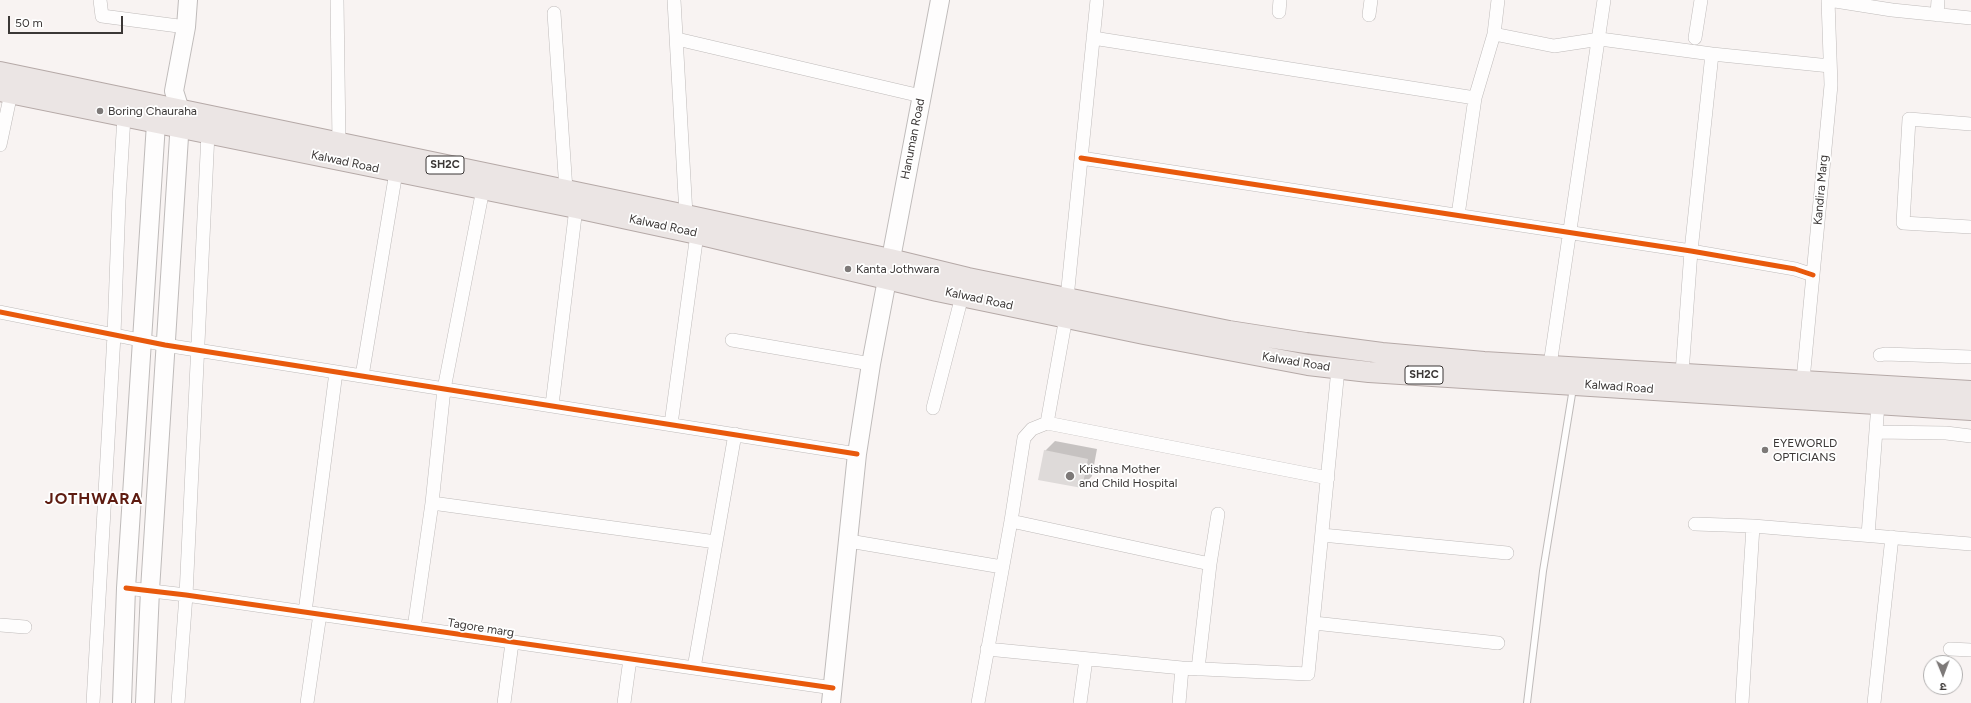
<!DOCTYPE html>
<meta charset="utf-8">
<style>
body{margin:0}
#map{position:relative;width:1971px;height:703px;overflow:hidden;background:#f8f3f2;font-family:Figtree,"Noto Sans Devanagari",sans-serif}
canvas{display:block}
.north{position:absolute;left:1923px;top:655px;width:40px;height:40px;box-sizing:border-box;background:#fff;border:1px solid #b1afaf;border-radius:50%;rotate:179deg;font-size:11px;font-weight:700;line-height:16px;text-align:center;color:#3b3736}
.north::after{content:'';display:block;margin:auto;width:14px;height:18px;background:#7d7978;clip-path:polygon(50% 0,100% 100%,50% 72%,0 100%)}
.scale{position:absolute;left:8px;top:16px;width:115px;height:18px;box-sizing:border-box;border:2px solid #3b3736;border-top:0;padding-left:5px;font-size:12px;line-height:14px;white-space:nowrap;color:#3b3736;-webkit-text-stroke:3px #fff;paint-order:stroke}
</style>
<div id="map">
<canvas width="1971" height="703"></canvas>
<div class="north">उ</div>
<div class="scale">50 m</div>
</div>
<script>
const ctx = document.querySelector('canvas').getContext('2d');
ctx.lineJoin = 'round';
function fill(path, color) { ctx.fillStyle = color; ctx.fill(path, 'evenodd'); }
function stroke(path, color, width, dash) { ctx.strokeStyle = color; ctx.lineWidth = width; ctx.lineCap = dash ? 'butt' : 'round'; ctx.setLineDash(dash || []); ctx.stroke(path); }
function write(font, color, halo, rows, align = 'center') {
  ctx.font = font + ' Figtree,sans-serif'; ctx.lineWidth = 3.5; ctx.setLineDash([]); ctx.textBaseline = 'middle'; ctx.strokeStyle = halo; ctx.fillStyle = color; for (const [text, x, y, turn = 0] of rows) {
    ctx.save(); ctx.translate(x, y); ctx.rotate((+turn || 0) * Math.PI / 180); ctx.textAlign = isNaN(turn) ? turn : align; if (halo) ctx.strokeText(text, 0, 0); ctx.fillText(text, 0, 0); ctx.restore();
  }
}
const shadow = new Path2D(`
 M1055,441L1097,449L1092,476L1082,487L1045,451Z`);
const building = new Path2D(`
 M1044,450L1088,459L1082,488L1038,480Z`);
const lane = new Path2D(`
 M1527,703L1543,571L1573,388`);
const street = new Path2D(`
 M100,0L102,16L186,27
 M337,0L339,143
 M674,0L686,215
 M1829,0L1892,10L1971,18
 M1279,12L1280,0
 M554,13L566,190
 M1369,15L1371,0
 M1937,15L1938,0
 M1494,34L1554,46L1600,39L1712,54L1830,66
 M1093,38L1475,98
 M1695,38L1701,0
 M677,39L921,96
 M1971,124L1909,119L1903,223L1971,227
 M0,145L11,93
 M1081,158L1691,251L1795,269L1813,275
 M1458,215L1475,98L1494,34L1498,0
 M1067,298L1097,0
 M0,312L165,345L857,454
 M732,340L871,364
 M1880,355L1885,354L1971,357
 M1550,365L1604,0
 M1682,373L1691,251L1712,54
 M362,376L396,172
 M1803,380L1831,85L1828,0
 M552,405L576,208
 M933,408L962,296
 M1047,423L1066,317
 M671,424L697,234
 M1876,432L1946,433L1971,436
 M432,503L716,542
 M1011,521L1210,564
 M1695,524L1753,526L1971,544
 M1322,535L1507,553
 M1868,535L1878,404
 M849,541L1002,567
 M126,588L186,595L833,688
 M305,612L336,372
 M1314,623L1498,643
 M0,625L25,627
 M414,628L432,503L444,389L483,189
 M987,649L1182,668L1308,674L1338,369
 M1950,649L1971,650
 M694,668L735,434
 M1198,669L1210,564L1218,514
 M93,703L114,335L119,200L124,116
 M178,703L186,595L208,133
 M307,703L320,614
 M504,703L512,643
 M624,703L630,659
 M978,703L1011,521L1024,438L1032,429L1047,423L1328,478
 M1080,703L1086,659
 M1179,703L1182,668
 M1742,703L1753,526
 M1874,703L1892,537`);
const secondary = new Path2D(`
 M122,703L126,588L157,108
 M145,703L150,590L180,121V110L174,91L186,27L188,0
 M831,703L857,454L871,364L940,0`);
const primary = new Path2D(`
 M0,72L686,215L890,259L968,278L1229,331L1306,343L1382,353L1484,362L1971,391
 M0,91L576,208L697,234L937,291L1144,334L1308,365L1369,372L1971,410`);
const cycleway = new Path2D(`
 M1081,158L1691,251L1795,269L1813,275
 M0,312L165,345L857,454
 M126,588L186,595L833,688`);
const markers = [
 [100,111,4,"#7d7978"],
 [848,269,4,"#7d7978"],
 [1765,450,4,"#7d7978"],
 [1070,476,5,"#7d7978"]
];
const shields = [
 [445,165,38],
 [1424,375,38]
];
const shieldNames = [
 ["SH2C",445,165],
 ["SH2C",1424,375]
];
const poiNames = [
 ["Boring Chauraha",108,111],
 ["Kanta Jothwara",856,269],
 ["EYEWORLD",1773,443],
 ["OPTICIANS",1773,457],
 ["Krishna Mother",1079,469],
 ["and Child Hospital",1079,483]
];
const streetNames = [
 ["Hanuman Road",913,139,-79],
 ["Kalwad Road",345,162,12],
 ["Kandira Marg",1821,190,-85],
 ["Kalwad Road",663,226,12],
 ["Kalwad Road",979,299,12],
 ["Kalwad Road",1296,362,9],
 ["Kalwad Road",1619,387,4],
 ["Tagore marg",481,628,9]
];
const districtNames = [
 ["JOTHWARA",94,499]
];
fill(shadow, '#0003');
fill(building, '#dedad9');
stroke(lane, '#bfbbba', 8);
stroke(street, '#bfbbba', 14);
stroke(secondary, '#bfbbba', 20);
stroke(primary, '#b5a9a7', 22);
stroke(lane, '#fefdfd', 6);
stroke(street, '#fefdfd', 13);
stroke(secondary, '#fefdfd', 18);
stroke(primary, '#ebe5e4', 20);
stroke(cycleway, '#e8590c', 5);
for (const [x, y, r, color] of markers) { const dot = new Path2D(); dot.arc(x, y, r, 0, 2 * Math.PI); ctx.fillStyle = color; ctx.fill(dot); stroke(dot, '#fff', 1.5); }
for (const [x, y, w] of shields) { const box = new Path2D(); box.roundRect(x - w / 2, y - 9, w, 18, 3); ctx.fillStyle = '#fff'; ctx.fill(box); stroke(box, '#3b3736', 1); }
write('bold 11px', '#3b3736', null, shieldNames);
write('12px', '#3b3736', '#fff', poiNames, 'left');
write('12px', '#3b3736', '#fff', streetNames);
ctx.letterSpacing = '1px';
write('bold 16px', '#5e1b10', '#fff', districtNames);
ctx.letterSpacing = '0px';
</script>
